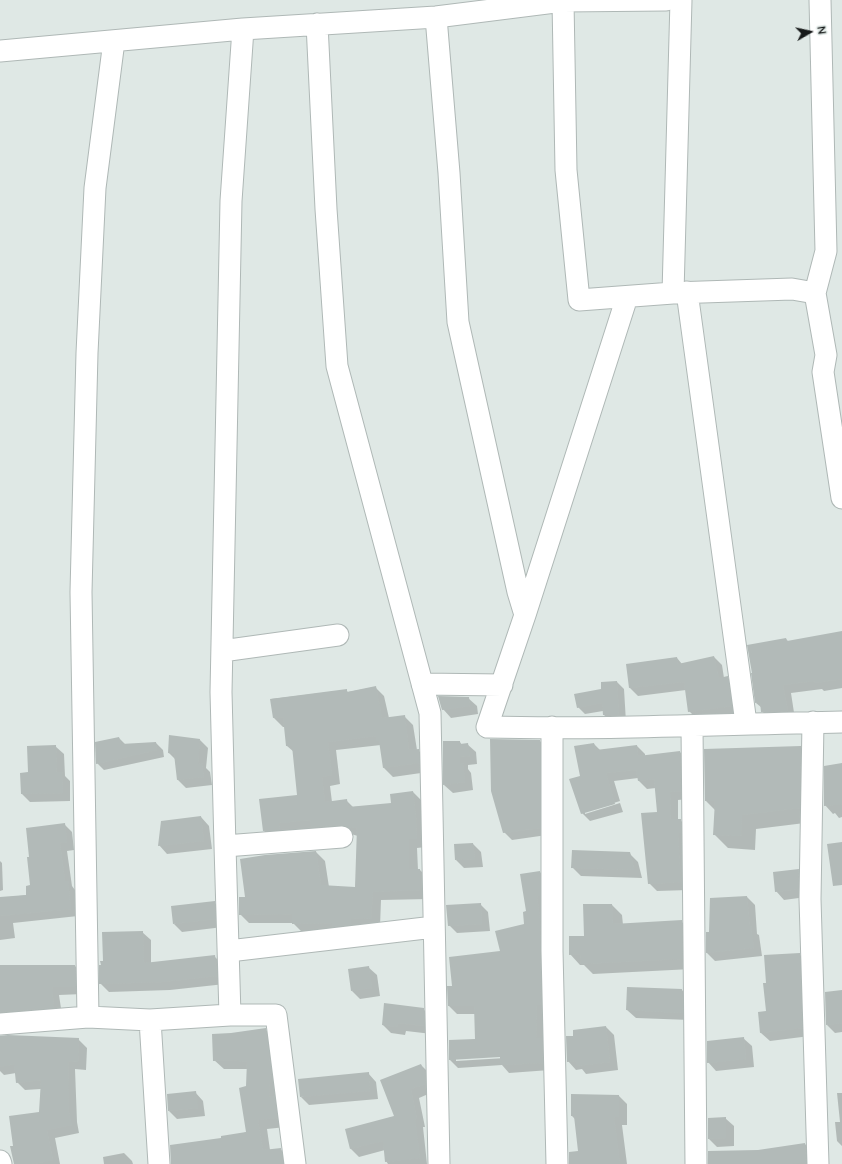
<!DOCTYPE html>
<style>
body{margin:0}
#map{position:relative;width:842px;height:1164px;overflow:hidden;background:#dfe8e5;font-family:Quicksand,sans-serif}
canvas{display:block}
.north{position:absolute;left:790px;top:12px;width:40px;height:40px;-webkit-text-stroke:3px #dfe8e5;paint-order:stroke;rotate:81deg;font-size:11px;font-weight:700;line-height:16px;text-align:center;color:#161919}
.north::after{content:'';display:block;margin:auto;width:14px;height:18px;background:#161919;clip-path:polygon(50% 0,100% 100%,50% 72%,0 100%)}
</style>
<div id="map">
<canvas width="842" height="1164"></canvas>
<div class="north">N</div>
</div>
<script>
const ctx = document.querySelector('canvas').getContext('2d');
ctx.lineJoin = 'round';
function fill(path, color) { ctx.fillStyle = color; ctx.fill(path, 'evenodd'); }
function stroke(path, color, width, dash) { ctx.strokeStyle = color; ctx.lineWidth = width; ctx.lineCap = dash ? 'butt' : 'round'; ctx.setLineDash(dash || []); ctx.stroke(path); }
const shadow = new Path2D(`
 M842,632V688L824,691L822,689L791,693L795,719L770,720L762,711V708L756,703L786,639L789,642Z
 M714,657L722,665L724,678L727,677L735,685L739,714L697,719L689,711L686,690L638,696L630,688L627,665L677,658L682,664Z
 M617,682L624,689L626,722H611L604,715L603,711L585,714L578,707L602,690Z
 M375,687L384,696L389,718L404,716L413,725L417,750H418L427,759L428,772L393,777L384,768L381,745L336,750L340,784L330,786L332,802L346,800L353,807L392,804L413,792L422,801L426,847L417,848L418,870H420L429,879V899L381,900L380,927L302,932L293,923H249L240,914L247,898L316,852L325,861L329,887L356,888L358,836L351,834L273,840L264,831L298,796L294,752L287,746L285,727H283L274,718L271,699L346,690L348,692Z
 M468,698L477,706L478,714L451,718L443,709Z
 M119,738L126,745L156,743L163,750L164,757L104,770L97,763Z
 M200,740L208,748L206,768L210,772L212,785L186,788L178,780L175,759L169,753Z
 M540,741L547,749V835L512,840L504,832Z
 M460,742L462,745L467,744L476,752L477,764L468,765V769L471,773L473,790L453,793L444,785Z
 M594,744L601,751L637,746L645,754V756L680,752L688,760V799L678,800V820H680L689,828V890L657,891L649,883L658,813L656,788L647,789L639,781L638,778L614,781L620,801L585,812V814L620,803L623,812L590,821L582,813L581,777Z
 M55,746L64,754L65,776L70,781V801L30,802L22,794V774L29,773Z
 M800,747L814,761L813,822L756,829L755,850L728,848L714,834L715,810L706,801Z
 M842,764V817L839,818L835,813L833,814L825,805Z
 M201,817L209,826L212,849L167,854L159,845Z
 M64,824L72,832L74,850L67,851L72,886L75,890L78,916L13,923L15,938L0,940V898L28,895L31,886Z
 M473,844L481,852L483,867L464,868L456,860Z
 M629,853L638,862L642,878L581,876L572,867Z
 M0,861L2,863L3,890L0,891Z
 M798,870L806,878V897L784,900L776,891Z
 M540,872L547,880L543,1041L549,1047L550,1070L509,1073L502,1065L458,1068L450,1060V1041L476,1040L475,1014H457L449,1006L453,987L501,952L525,925L527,912ZM505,1056V1058L456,1061V1059Z
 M747,897L755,905L757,934L759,935L762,956L715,961L707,953V933H709Z
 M214,902L222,910L223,927L182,932L174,924Z
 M480,904L488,912L490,931L457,933L449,925Z
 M612,905L622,915L623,925L681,921L692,932V969L593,974L584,965H580L570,954Z
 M142,932L151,940V963L214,956L222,964L225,984L170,990L109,992L100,983L102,966Z
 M799,954L807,962L810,1036L770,1041L761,1033L759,1013L768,1012L767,983Z
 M0,966H75L83,974V994L59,995L62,1015L0,1023Z
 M368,967L377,975L380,996L360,999L352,991Z
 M682,990L690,999V1020L636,1018L627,1010Z
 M842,991V1032L835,1033L827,1025Z
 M423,1009L432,1017V1034L406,1031L405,1035L391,1033L383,1025Z
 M606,1027L614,1035L618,1070L586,1074L582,1069L576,1070L568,1061L574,1037Z
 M265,1029L275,1039L286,1127L267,1129L270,1150L280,1149L290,1158L291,1164H172L223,1139L247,1132L248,1069H224L214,1060L232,1034Z
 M0,1036L78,1039L87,1048L86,1070L75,1069L77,1122L79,1133L55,1138L60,1164H15L14,1146L40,1113L41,1089L25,1090L17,1082L16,1073L4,1075L0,1071Z
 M743,1038L752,1046L754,1067L716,1071L708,1062Z
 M421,1065L429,1073L433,1092L419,1098L425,1127H423L427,1164H388L386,1161L385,1150L359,1157L351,1149L346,1130L396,1116Z
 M368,1073L376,1082L378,1099L309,1105L301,1097Z
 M195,1092L203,1101L205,1116L177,1119L169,1111Z
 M837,1093H842V1146L837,1141L835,1122H840Z
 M619,1096L627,1104V1125H622L627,1164H574L579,1152L575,1119L572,1116Z
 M725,1118L734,1126V1146L717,1147L709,1139Z
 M805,1144L813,1152V1164H718L758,1151Z
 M124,1153L132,1161L133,1164H104L103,1157Z`);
const building = new Path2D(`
 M842,631V679L815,683L814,681L783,685L788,711L761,712L760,702L755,703L751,673H752L747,645L786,638L787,641Z
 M714,656L719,678L728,676L732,706L688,712L684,682L629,688L626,664L677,657L678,664Z
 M617,681L619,715H603L602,703L577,708L574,694L601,689V682Z
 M376,686L382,718L405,715L409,750L419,749V763L383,768L379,741H376V736L328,742L332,775L322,777L325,802L347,799L348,807L391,803L390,794L413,791L416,818L417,839H409V869H420V890L373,892L371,919L351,918V925L332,927V923L292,924V914L239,915V897H245L240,859L265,855L316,851L321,885L355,887L357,827L349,828L341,825L311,827L310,820L279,823L280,830L263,831L259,799L297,795L292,746H286L283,717L273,718L270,699L347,689V692Z
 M438,696L469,697L470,706L442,710Z
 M169,735L200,739L198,764L202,763L204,777L177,780L174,754L168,753Z
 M119,737L121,744L156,742L157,750L96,764L95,742Z
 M490,739L540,740V828L503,833L491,791Z
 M443,741H460V744L468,743L470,756L460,757V764L463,763L465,782L443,785Z
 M594,743L596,750L637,745L638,756L680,751L681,791L670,792L671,819H681V833H678L681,882L648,884L641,813L657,812L654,779L638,781L636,770L606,773L615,804L581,814L569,779L580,776L574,746Z
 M56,745L57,772H62L63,793L21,794L20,773L28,772L27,746Z
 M801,746L800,808L742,815L741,836L713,835L715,801H705L704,749Z
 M842,763V804L824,806V766Z
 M201,816L204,841L158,846L161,821Z
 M65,823L67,842L60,843L65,881H68L71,909L0,916V897L26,895V886L30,885L27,857H29L26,828Z
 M842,842V885L833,886L827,844Z
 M473,843L475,859L455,860L454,844Z
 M572,850L630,852L635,870L571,868Z
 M799,869L798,889L775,892L773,872Z
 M540,871V896H537L540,920L541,1005H537L536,1038H542L543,1063L500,1065V1057L449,1060V1040L475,1039L474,1006H448L447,986H452L449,957L500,951L495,931L524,924L523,912L526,911L520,874Z
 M747,896L750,926H751L754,948L706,953V932H709L710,898Z
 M215,901V919L173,924L171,906Z
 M481,903L482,924L448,926L446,905Z
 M583,904H612L613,924L682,920V959L581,964L580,954L569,955V936H584Z
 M143,931L144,963L215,955L217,976L162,982L99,984V965H101L100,961H103L102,932Z
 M800,953L802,1028L760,1033L758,1012L766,1011L763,983H766L764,955Z
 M0,965H75L76,987H52L54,1008L0,1012Z
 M369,966L372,988L351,991L348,969Z
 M627,987L682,989L683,1013L626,1010Z
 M842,990V1023L826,1025L825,992Z
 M384,1003L424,1008V1026L398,1023L397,1027L382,1025Z
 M606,1026L610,1062L577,1066L576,1061L567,1062L566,1036H573V1030Z
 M266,1028L271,1070L269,1097L274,1096L277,1118L258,1120L263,1150L281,1148L283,1164H171L170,1145L221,1138V1136L246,1132L239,1088L246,1086L247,1061L239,1062V1060L213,1061L212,1034L231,1033Z
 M8,1035L79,1038L78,1062L68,1061L69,1113L72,1125L47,1130L53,1160L32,1164H14L10,1146H13L9,1116L39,1112L41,1080L16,1083L14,1064L0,1067V1036Z
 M744,1037L746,1059L707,1063V1041Z
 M421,1064L425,1074V1084L411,1089L417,1119H415L420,1158L385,1162L383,1141L350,1149L345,1129L394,1116L380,1080Z
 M369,1072L370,1091L300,1097L298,1079Z
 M196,1091L198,1108L168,1111L167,1094Z
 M571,1094L619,1095V1117H614L620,1164H569V1152L578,1151L574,1116H571Z
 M726,1117V1138L708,1139V1118Z
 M805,1143L806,1162L789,1164H708V1151L758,1150Z`);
const minor = new Path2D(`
 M681,0L673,293L792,289L815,293
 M820,0L826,251L815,293L826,355L823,372L842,498
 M563,1L666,0
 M436,17L449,173L458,322L518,592L525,615
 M317,24L326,209L337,366L430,713L439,1164
 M0,51L243,29L436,17L563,1L566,170L579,300L673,293
 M687,292L746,723
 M627,297L525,615L487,727C605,730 724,724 842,722
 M222,651L338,635
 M422,684L502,685
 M813,722L810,899L818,1164
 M692,726L696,1164
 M552,727V951L557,1164
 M225,846L342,837
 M229,951L434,927
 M230,1015H276L295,1164
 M88,1017L81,592L87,353L95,188L114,41
 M150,1020L159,1164
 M0,1024L88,1017L150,1020L230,1015L225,846L221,692L231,201L243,29
 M0,1161L1,1164`);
fill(shadow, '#0003');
fill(building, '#b2bab8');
stroke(minor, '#afb8b6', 23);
stroke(minor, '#fff', 21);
</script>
